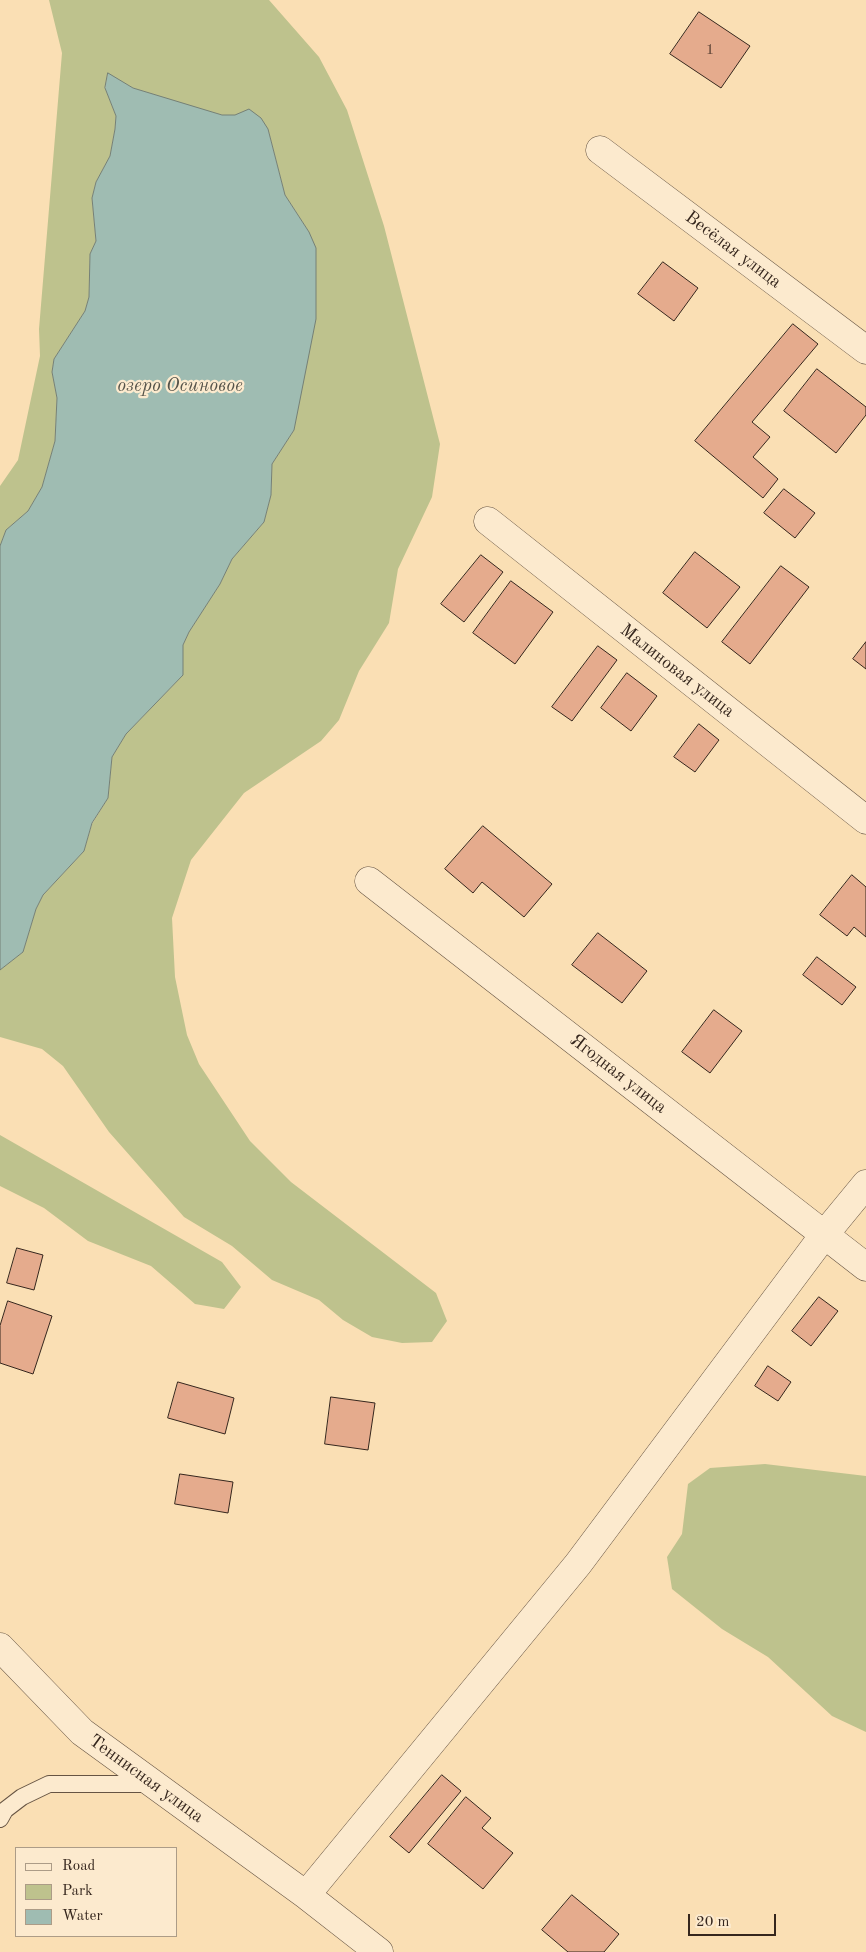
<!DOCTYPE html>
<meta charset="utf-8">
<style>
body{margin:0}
#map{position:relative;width:866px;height:1952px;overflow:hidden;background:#fadfb4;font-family:"Old Standard TT",serif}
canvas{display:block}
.legend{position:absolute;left:15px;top:1847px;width:162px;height:90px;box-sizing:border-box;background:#fceace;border:1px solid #ac9c87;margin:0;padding:6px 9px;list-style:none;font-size:15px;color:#35261d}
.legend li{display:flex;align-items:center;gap:10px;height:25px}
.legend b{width:25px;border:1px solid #ac9c87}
.scale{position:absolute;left:688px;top:1914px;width:88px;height:22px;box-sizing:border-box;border:2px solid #35261d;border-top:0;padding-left:6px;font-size:15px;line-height:18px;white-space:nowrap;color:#35261d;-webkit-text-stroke:4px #fceace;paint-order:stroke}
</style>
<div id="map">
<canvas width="866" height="1952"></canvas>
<ul class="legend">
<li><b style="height:6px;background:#fceace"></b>Road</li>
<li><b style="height:14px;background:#bec28d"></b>Park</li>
<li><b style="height:14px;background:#9fbcb2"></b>Water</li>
</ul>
<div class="scale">20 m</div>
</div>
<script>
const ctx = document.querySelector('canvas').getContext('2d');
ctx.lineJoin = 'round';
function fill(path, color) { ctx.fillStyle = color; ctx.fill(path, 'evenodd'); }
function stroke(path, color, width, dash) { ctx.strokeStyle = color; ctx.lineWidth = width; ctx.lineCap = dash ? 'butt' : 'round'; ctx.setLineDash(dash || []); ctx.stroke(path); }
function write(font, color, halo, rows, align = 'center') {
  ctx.font = font + ' "Old Standard TT",serif'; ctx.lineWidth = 4.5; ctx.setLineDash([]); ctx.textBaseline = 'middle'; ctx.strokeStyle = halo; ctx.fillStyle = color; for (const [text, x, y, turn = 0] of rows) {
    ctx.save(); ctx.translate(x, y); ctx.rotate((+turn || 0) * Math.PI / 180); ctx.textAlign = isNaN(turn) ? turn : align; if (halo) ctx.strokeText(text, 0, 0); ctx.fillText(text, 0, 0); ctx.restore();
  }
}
const green = new Path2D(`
 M49,0H269L319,57L347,110L384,226L440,444L432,497L398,569L389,623L359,671L339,720L321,741L244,793L191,860L172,918L175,977L187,1035L199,1064L250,1141L291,1182L436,1293L447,1321L432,1342L402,1343L372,1337L343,1320L319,1300L272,1280L232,1246L184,1217L109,1132L63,1066L42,1049L0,1037V970L23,952L36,909L43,895L84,851L92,824L108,798L112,757L126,734L183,675V645L189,632L220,584L232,559L264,522L271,495L272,464L294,430L309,232L285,195L268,129L235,115H222L193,108L133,88L108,74L105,88L116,116L115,129L110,156L96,182L92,198L96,241L90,254L89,297L85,311L54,359L52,372L57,398L55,441L42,487L28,511L6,530L0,546V486L18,460L40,356L39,329L62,53Z
 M0,1135L222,1262L241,1287L224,1309L195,1304L151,1266L88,1241L44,1208L0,1186Z
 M765,1464L866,1476V1732L832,1716L768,1657L722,1629L672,1589L667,1557L682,1534L688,1484L710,1468Z`);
const water = new Path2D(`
 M108,73L133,88L222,115H235L249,109L261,118L268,129L285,195L309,232L316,248V319L294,430L272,464L271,495L264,522L232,559L220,584L189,632L183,645V675L126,734L112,757L108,798L92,823L84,851L43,895L36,909L23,952L0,970V546L6,530L28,511L42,487L55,441L57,398L52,372L54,359L85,311L89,297L90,254L96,241L92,198L96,182L110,156L115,129L116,116L105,88Z`);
const building = new Path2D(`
 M699,12L750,46L721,88L670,54Z
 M663,262L698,288L674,321L638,294Z
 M793,324L818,344L752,422L770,437L753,457L778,479L763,498L695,441Z
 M817,369L866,407V415L836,453L784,411Z
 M784,489L815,513L795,538L764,513Z
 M695,552L740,587L707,628L663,593Z
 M481,555L503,572L464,622L441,604Z
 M781,566L809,587L750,664L722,642Z
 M511,581L553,612L515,664L473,633Z
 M866,642V669L853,659Z
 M598,646L617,660L572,721L552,707Z
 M627,673L657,696L631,731L601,708Z
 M699,724L719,740L695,772L674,757Z
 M483,826L552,884L524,917L482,882L473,893L445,869Z
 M852,875L866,887V937L854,927L847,936L820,915Z
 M598,933L647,971L622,1003L572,965Z
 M817,957L856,987L842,1005L803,975Z
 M714,1010L742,1031L710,1073L682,1052Z
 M17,1248L43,1255L34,1290L7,1283Z
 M819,1297L838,1311L811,1346L792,1331Z
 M8,1301L52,1316L33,1374L0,1363V1326Z
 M768,1366L791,1382L778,1401L755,1386Z
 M178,1382L234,1398L225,1434L168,1418Z
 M331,1397L375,1403L368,1450L325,1444Z
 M180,1474L233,1482L228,1513L175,1504Z
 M442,1775L461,1791L409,1853L390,1837Z
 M466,1797L491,1818L482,1828L513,1853L483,1889L428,1844Z
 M572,1895L619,1934L604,1952H568L542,1930Z`);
const lane = new Path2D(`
 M0,1819L5,1810L22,1797L49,1784H152`);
const street = new Path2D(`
 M600,150L866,350
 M488,521L866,820
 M369,881L866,1267
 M0,1647L82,1732L306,1895L379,1952
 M306,1895L578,1564L824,1235L866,1184`);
const numberNames = [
 ["1",710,50]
];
const streetNames = [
 ["Весёлая улица",733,250,37],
 ["Малиновая улица",677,671,38],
 ["Ягодная улица",618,1074,38],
 ["Теннисная улица",146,1779,36]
];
const waterNames = [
 ["озеро Осиновое",180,386]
];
fill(green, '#bec28d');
fill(water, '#9fbcb2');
stroke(water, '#758076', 1);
fill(building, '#e5ab8d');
stroke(building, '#35261d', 1);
stroke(lane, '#665443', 18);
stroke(street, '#665443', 29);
stroke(lane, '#fceace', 16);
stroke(street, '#fceace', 28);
write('15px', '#614739', null, numberNames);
write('18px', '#35261d', '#fceace', streetNames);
write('italic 19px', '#55534a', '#fceace', waterNames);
</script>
